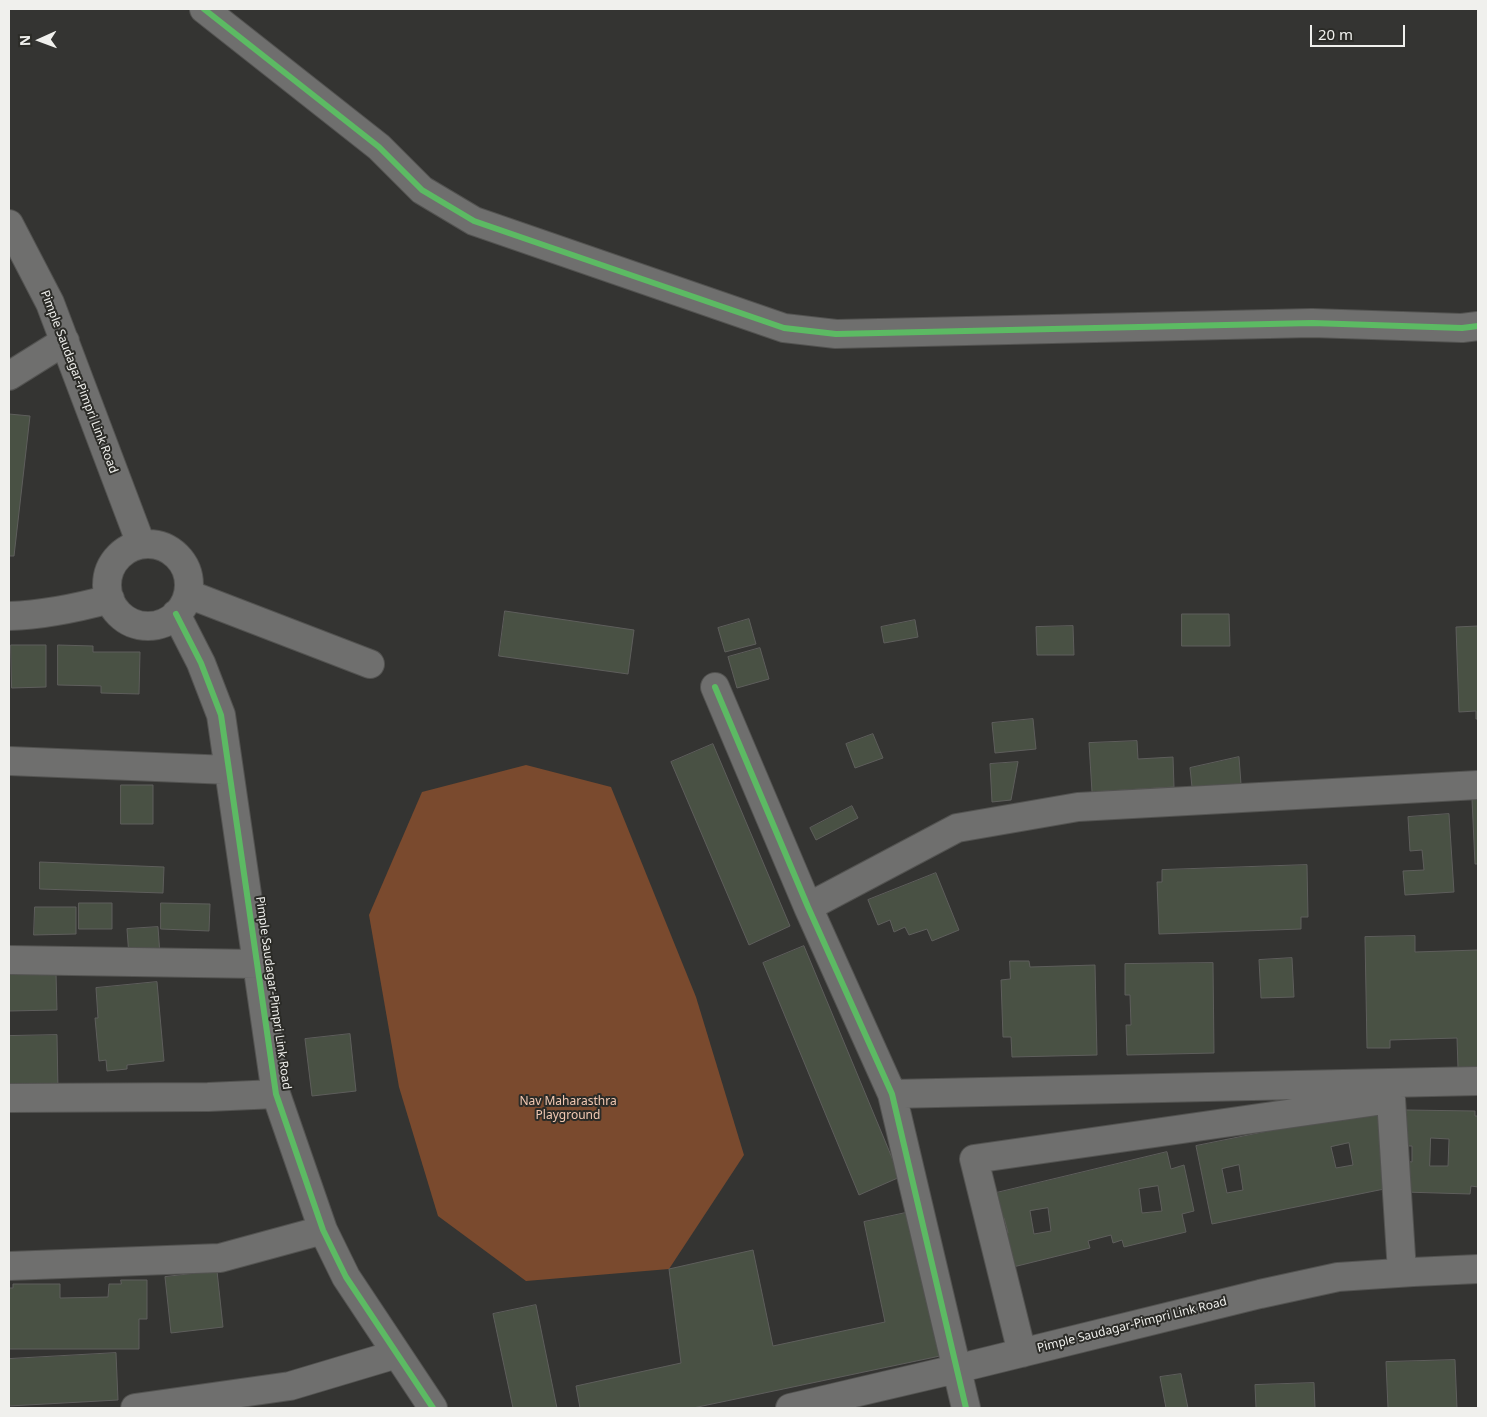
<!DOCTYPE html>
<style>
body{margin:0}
#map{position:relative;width:1487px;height:1417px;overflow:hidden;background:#343432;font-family:"Noto Sans",sans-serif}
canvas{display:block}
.frame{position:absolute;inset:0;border:10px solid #f0f0ed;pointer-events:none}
.north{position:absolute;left:15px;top:15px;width:50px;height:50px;-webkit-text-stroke:4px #2b2b27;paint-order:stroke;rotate:268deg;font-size:14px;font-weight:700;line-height:20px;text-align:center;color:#f0f0ed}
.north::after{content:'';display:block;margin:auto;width:18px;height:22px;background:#f0f0ed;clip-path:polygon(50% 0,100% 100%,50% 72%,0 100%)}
.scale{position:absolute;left:1310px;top:25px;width:95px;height:22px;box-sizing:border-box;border:2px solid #f0f0ed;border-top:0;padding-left:6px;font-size:15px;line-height:18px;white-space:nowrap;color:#f0f0ed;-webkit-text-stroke:4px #2b2b27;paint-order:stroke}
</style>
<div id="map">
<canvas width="1487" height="1417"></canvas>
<div class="frame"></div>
<div class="north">N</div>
<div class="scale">20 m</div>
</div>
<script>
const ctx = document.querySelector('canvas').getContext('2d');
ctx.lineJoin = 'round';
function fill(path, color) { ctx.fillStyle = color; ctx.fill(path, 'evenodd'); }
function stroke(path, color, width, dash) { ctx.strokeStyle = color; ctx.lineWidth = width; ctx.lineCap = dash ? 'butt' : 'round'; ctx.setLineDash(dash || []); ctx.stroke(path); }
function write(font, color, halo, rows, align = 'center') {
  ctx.font = font + ' "Noto Sans",sans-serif'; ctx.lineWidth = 4; ctx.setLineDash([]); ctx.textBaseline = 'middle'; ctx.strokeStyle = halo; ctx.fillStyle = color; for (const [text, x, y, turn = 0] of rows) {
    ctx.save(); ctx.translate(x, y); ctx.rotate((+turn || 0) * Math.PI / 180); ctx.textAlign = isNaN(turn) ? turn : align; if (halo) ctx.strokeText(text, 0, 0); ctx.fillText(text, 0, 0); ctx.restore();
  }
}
const green = new Path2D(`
 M526,765L611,787L696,997L744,1155L669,1269L526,1281L438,1216L399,1087L369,915L422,792Z`);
const building = new Path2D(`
 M9,414L30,416L14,556H9Z
 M505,611L634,630L628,674L499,656Z
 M1182,614H1229L1230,646H1182Z
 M1478,618V719H1476V711L1459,712L1456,627L1478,626Z
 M749,619L756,644L725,652L718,628Z
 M915,620L918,637L884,643L881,627Z
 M1073,626L1074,655H1037L1036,627Z
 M11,645H46V687L12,688Z
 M58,645L93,646V652H140L139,694L101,693V686L58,685Z
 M760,648L769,679L737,688L728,657Z
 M1033,719L1036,749L995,753L992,723Z
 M873,734L883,758L855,768L846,744Z
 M1137,741L1138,759L1173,757L1174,787L1092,792L1089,743Z
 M713,744L790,926L749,945L671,762Z
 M1239,757L1241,784L1192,787L1190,768Z
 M1018,762L1011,800L992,802L990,764Z
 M121,785H153V824H121Z
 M1478,798V864H1475L1472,799Z
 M852,806L858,818L816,840L810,828Z
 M1449,814L1454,892L1405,895L1403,871L1424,870L1422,850L1410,851L1408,817Z
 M40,862L164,867L163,893L40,889Z
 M1307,865L1308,917H1301V929L1159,934L1157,882H1162V870Z
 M936,873L959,930L932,941L927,929L909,935L905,927L894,932L890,920L878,925L868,900Z
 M79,903H112V929H79Z
 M161,903L210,904L209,931L161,929Z
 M35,907H76V934L34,935Z
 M158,927L160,955L129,957L127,929Z
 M1415,936V952L1478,950V1067L1458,1068L1457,1038L1390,1040V1048H1367L1365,937Z
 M804,946L900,1177L859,1195L763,963Z
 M1292,958L1294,997L1261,998L1259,960Z
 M1010,961H1029L1030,967L1095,965L1097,1055L1012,1057L1011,1037H1003L1001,980L1010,979Z
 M1213,963L1214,1053L1127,1055L1126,1025H1131L1130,995H1125V964Z
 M56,973L57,1010L9,1011V974Z
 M157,982L164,1061L127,1065V1069L107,1071L106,1060L99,1061L95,1018H98L96,988Z
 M350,1034L356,1091L312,1096L305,1039Z
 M57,1035L58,1091H9V1036Z
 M1379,1109L1394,1187L1212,1224L1196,1146ZM1349,1143L1353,1165L1336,1168L1331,1147ZM1239,1165L1243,1190L1227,1193L1222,1169Z
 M1406,1110L1475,1111V1116H1478V1187L1471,1186L1470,1194L1404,1192L1405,1161L1412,1162V1146H1405ZM1431,1138L1449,1139L1448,1166H1430Z
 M1167,1152L1171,1169L1184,1165L1194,1211L1182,1214L1186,1232L1124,1247L1122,1240L1113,1243L1111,1235L1088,1241L1090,1248L1009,1268L1002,1234L1008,1233L1004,1218L998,1220L992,1194ZM1158,1186L1162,1211L1142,1213L1139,1189ZM1048,1208L1051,1231L1034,1234L1030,1211Z
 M910,1212L940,1356L693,1408H580L576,1386L681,1363L669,1269L753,1250L773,1346L885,1322L864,1222Z
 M217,1271L223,1327L171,1333L165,1277Z
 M121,1280H147V1319H139V1349H9V1288H13V1284H60V1298L108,1297L109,1284H121Z
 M536,1305L557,1408H513L493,1314Z
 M116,1353L118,1400L9,1406V1359Z
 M1455,1360L1457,1408H1388L1386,1362Z
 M1181,1374L1188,1408H1166L1160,1377Z
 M1314,1383L1315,1408H1256L1255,1385Z`);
const minor = new Path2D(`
 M204,9L379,147L422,190L474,221L784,328L836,334L1312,323L1462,328L1478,326
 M9,224L50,303L141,544
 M9,376L65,341
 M107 585a41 41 0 1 1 82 0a41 41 0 1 1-82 0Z
 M188,594L370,664
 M176,614L201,663L221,715L276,1094L323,1230L346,1277L433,1408
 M9,616C43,615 77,608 110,599
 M715,687L808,907L892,1094L966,1408
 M9,761L229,770
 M808,907L957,828L1078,807L1478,785
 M9,960L257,964
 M892,1094L1478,1081
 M9,1098L208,1097L276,1094
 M9,1266L220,1258L323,1230
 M1022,1353L974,1159L1391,1099L1402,1272
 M135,1408L290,1386L397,1354
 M790,1408L956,1369L1260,1294L1338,1277L1413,1272L1478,1269`);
const cycleway = new Path2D(`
 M204,9L379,147L422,190L474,221L784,328L836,334L1312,323L1462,328L1478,326
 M176,614L201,663L221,715L276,1094L323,1230L346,1277L433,1408
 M715,687L808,907L892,1094L966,1408`);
const streetNames = [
 ["Pimple Saudagar-Pimpri Link Road",79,382,69],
 ["Pimple Saudagar-Pimpri Link Road",273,993,82],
 ["Pimple Saudagar-Pimpri Link Road",1132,1325,-14]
];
const parkNames = [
 ["Nav Maharasthra",568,1102],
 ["Playground",568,1116]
];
fill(green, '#7a4a2e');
fill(building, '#495144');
stroke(building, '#5e5e5c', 1);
stroke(minor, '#535351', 30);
stroke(minor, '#6f6f6e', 28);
stroke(cycleway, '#5cba63', 6);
write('12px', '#f0f0ed', '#2b2b27', streetNames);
write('12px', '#f3cab4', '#2b2b27', parkNames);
</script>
